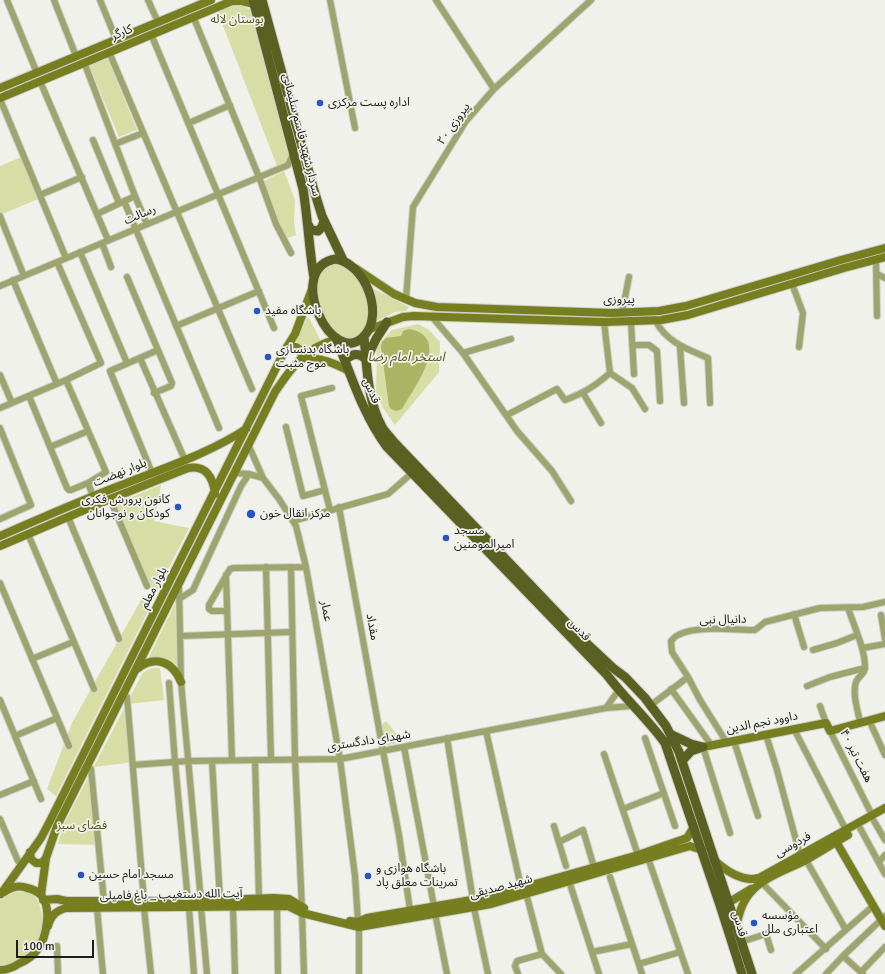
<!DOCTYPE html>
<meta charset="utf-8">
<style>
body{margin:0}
#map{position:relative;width:885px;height:974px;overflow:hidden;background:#f0f1ea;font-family:Signika,sans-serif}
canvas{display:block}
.scale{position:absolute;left:16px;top:940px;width:78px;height:18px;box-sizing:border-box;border:2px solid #1c1d1a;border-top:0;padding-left:5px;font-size:12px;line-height:14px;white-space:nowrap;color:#1c1d1a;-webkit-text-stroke:3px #f0f1ea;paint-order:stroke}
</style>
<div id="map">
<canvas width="885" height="974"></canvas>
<div class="scale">100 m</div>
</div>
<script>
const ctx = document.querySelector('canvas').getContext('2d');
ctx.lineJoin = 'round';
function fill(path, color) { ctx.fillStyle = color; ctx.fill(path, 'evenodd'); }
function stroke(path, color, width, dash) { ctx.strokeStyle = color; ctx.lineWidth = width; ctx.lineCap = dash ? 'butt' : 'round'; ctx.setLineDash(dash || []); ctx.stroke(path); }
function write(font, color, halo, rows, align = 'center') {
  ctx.font = font + ' Signika,"Noto Sans Arabic",sans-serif'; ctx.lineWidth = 3.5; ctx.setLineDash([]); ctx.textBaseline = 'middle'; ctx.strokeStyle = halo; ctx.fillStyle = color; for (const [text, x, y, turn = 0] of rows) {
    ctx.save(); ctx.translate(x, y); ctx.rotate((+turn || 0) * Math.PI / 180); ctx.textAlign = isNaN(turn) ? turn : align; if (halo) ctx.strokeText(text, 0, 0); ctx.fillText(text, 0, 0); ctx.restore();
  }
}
const green = new Path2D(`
 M233,3L242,5L250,10L289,154L287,161L277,166L217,10Z
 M107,57L137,130L119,137L89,65Z
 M21,157L38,199L0,215V166Z
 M284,171L295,200L294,223L296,235L284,239L264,181Z
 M337,262C359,271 370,293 368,316C368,321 368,326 364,331C362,335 355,337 351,340C321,331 308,295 323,267Z
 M372,288L409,307L406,311L395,312L376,321Z
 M308,316L321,341L304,350L296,341Z
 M418,324L429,330L440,342L439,372L395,425L383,408L376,393L377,346L392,330Z
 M161,485L154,521L189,528L155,595L115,504Z
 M142,598L150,607L56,796L47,789L72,723Z
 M175,604L178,665L158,658L148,659Z
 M154,668H160L164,700L128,704L134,762L94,767L102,845L58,844L63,826L142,674L147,670Z
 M386,721L403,742L384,746L381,725Z
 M12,892C19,892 26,891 33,895C38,899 40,905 41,911C48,938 27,963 0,965V900Z`);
const water = new Path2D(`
 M409,329C453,337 414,388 402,409L396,411L391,409L389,406L381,347L382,342L386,338L401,336L403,331Z`);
const street = new Path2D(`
 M7,0L37,73
 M54,0L76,56
 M100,0L116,39
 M148,0L158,22
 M330,0L355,128
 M436,0L494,89
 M193,16L259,177L276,224L291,253
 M151,34L274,328
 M109,52L252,389
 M84,62L135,196L147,224
 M40,81L108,240
 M0,99L66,258
 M189,123L230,105
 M93,140L119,203
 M115,144L143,133
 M40,195L82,177
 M124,201L219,428
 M97,214L135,196
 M0,216L24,276
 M102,243L111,267
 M80,252L127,363
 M876,260L877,316
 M877,274L885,278
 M127,277L172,383L171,386L154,393
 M13,280L57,384
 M792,284L803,313L799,347
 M0,286L288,165L293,154
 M406,299L413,207L466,121L494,89L591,0
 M622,313L629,277
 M432,317L463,353L517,431L552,471L571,501
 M655,320C666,342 687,349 708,358L710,403
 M631,322L634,374
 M176,326L259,291
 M632,345H649L657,351L660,401
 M680,347L684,403
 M463,353L511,339
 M140,358L185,460
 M610,373L632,388L645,409
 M0,375L12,403
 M583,393L601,423
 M29,396L67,488L69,490H71L88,483L106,472L66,380
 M0,408L66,380L101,363L57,262
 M507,415L557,389L565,400C584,393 595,386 610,373L604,322
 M286,427L303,496L325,490
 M0,428L31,505L0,519
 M50,447L88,431
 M152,473L110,371L158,350
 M234,473L249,474L263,478L248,444
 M263,478L279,499L296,526L306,567L340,759L355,876L358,922
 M88,483L93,496
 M110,499L147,586
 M339,507L383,751L399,835L410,910
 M330,510L301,396L332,388
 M68,517L119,639
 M293,521L388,494L412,473
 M28,534L94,689
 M266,567L271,760
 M291,567L295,759L302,908
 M226,575L232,760
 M0,583L69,746
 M179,586L181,682L201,901
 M179,599L193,590L241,486L249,474
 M848,608C854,626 865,649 865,667C865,675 858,676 856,682C852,694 858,711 860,722
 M227,611H212L209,609V605L230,569L234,568L306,567
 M794,614L804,647
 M881,615L885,639
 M180,636L292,632
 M863,648L885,644
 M813,650L837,643L857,635
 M32,659L73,642
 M169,683L175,762L188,901
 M807,686L830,677L865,668
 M671,689L712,746
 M127,697L144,901
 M0,700L41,799
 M651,705L688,677
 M820,706L826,723
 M606,708L618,691
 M869,720L885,755
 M794,729L846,830
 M486,731L521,887
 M830,731L872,815
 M766,735L777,770L800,855
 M15,736L57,718
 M447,738L473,900
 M645,738L675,826
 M734,741L758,816
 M727,743L700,700L688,677L672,652L671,641C673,639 675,636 678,635C697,625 734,630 755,630L765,622L820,608L863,607L885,602
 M404,747L434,906
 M703,747L730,833
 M604,754L638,855
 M255,760L259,899
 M212,761L220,900
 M133,765L188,761L340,759L606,708L632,706
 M91,769L104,901
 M0,795L34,781
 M623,809L664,793
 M0,819L18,861
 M874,821L885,840
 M554,826L566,866
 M860,828L885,874
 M559,842L583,830L594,867
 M648,858L688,974
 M806,860L846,930
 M879,862L885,855
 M610,877L642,974
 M569,881L599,974
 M762,883L826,949
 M526,893L542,954L561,974
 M277,906L278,974
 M201,907L207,974
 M233,907L235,974
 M97,908L103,974
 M144,908L151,974
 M189,908L194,974
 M474,908L488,974
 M302,913L304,974
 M435,913L447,974
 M359,927V974
 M741,942L766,934L771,950
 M57,946L58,974
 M592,952L632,944
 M843,956L863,974
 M639,964L680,952
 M861,972L885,947
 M518,974L515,966L517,961L542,954
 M796,974L873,906
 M826,974L843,956L885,916`);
const secondary = new Path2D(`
 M0,88L211,0
 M0,98L232,1H242L254,4
 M355,268L394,294L415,303L437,307L611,313L659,311L686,306L841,260L885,248
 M370,329L403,317L414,316L604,322L661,320L688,315L844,268L885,257
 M286,350C291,345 297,346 301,351L302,358C321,358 332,362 349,371
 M0,536C41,518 82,500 124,484C164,468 210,453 246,429
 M0,546L110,499L188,468C206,465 213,477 215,494
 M137,669C155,654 173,662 181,682
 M703,747L826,723L830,731L885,716
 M834,838L885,926
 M30,852L31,859L36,863H42L46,858
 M714,860C726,871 743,882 759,878L885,808
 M1,894L41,838L51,819L285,350L295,334L312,289
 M41,895L46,858L57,826L275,392C286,376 298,358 315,348C322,344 329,342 335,339
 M43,900L57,899L66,901H188L274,898L289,899L304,908
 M728,903L751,889
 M350,921L358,922L367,918L489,897L638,855L687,838L694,827
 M48,926C51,915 56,911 66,908L288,906L302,913L359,927L491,904L690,846L702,850
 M736,927C739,914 742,901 752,891C764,877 789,869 806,860C820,852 834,843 848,835
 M0,970C7,970 14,967 20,963C27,960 33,956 37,950C47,938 52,907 41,895C37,891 32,889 27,888C19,885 11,887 4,892`);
const primary = new Path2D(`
 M253,0L303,189C308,219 309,249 314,278
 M262,0L313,187L322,216L343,260
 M309,226L311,230L318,231L322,227L324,221
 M336,259C365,264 384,313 365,335C333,373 283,267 336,259Z
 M364,337C367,366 367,400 382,427C385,432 390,437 394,442L583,640L613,668L625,677L645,698L666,726L679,752L752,974
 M337,340C351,376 364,416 387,447L607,675C625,699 647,718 665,743L720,905L742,974
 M345,361C351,353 360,352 366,360L376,339L387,322
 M670,734L691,744L703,747L691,751L682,761`);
const markers = [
 [320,103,4,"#2855c3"],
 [257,311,4,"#2855c3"],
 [268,357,4,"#2855c3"],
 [178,507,4,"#2855c3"],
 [251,514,5,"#2855c3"],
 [446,538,4,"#2855c3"],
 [81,875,4,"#2855c3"],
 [368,876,4,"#2855c3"],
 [754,923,4,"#2855c3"]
];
const parkNames = [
 ["بوستان لاله",237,20],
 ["فضای سبز",82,826]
];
const streetNames = [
 ["کارگر",122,33,-23],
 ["پیروزی ۲۰",454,124,-55],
 ["سردار شهید قاسم سلیمانی",301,135,76],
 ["رسالت",140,215,-23],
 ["پیروزی",619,300],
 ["قدس",371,391,66],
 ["بلوار نهضت",120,473,-22],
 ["بلوار معلم",154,588,-63],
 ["عمار",326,611,80],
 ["دانیال نبی",723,620,-1],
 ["مقداد",372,627,80],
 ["قدس",579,630,46],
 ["داوود نجم الدین",762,723,-11],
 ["شهدای دادگستری",369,741,-9],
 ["هفت تیر ۴۰",856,756,63],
 ["فردوسی",793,845,-29],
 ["شهید صدیقی",501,887,-15],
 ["آیت الله دستغیب _ باغ فامیلی",171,895,-1],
 ["قدس",739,924,73]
];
const poiNames = [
 ["اداره پست مرکزی",328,103],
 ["باشگاه مفید",265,311],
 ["باشگاه بدنسازی",276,350],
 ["موج مثبت",276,364],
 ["کانون پرورش فکری",170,500,"right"],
 ["کودکان و نوجوانان",170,514,"right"],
 ["مرکز انقال خون",260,514],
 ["مسجد",454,531],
 ["امیرالمومنین",454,545],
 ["باشگاه هوازی و",376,869],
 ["تمرینات معلق پاد",376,883],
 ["مسجد امام حسین",89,875],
 ["مؤسسه",762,916],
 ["اعتباری ملل",762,930]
];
const waterNames = [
 ["استخر امام رضا",406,358]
];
fill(green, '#d6dda5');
fill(water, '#abb462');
stroke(street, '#cecfc9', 8);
stroke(secondary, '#cecfc9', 10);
stroke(primary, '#cecfc9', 11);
stroke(street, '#9da46d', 6);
stroke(secondary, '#767e20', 8);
stroke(primary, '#5a6021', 9);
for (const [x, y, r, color] of markers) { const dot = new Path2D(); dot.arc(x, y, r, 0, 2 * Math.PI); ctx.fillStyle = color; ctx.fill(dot); stroke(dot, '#f0f1ea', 1.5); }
write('12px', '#54591d', '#f0f1ea', parkNames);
write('12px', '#1c1d1a', '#f0f1ea', streetNames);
write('12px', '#1c1d1a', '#f0f1ea', poiNames, 'left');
write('italic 13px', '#565b1f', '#f0f1ea', waterNames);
</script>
